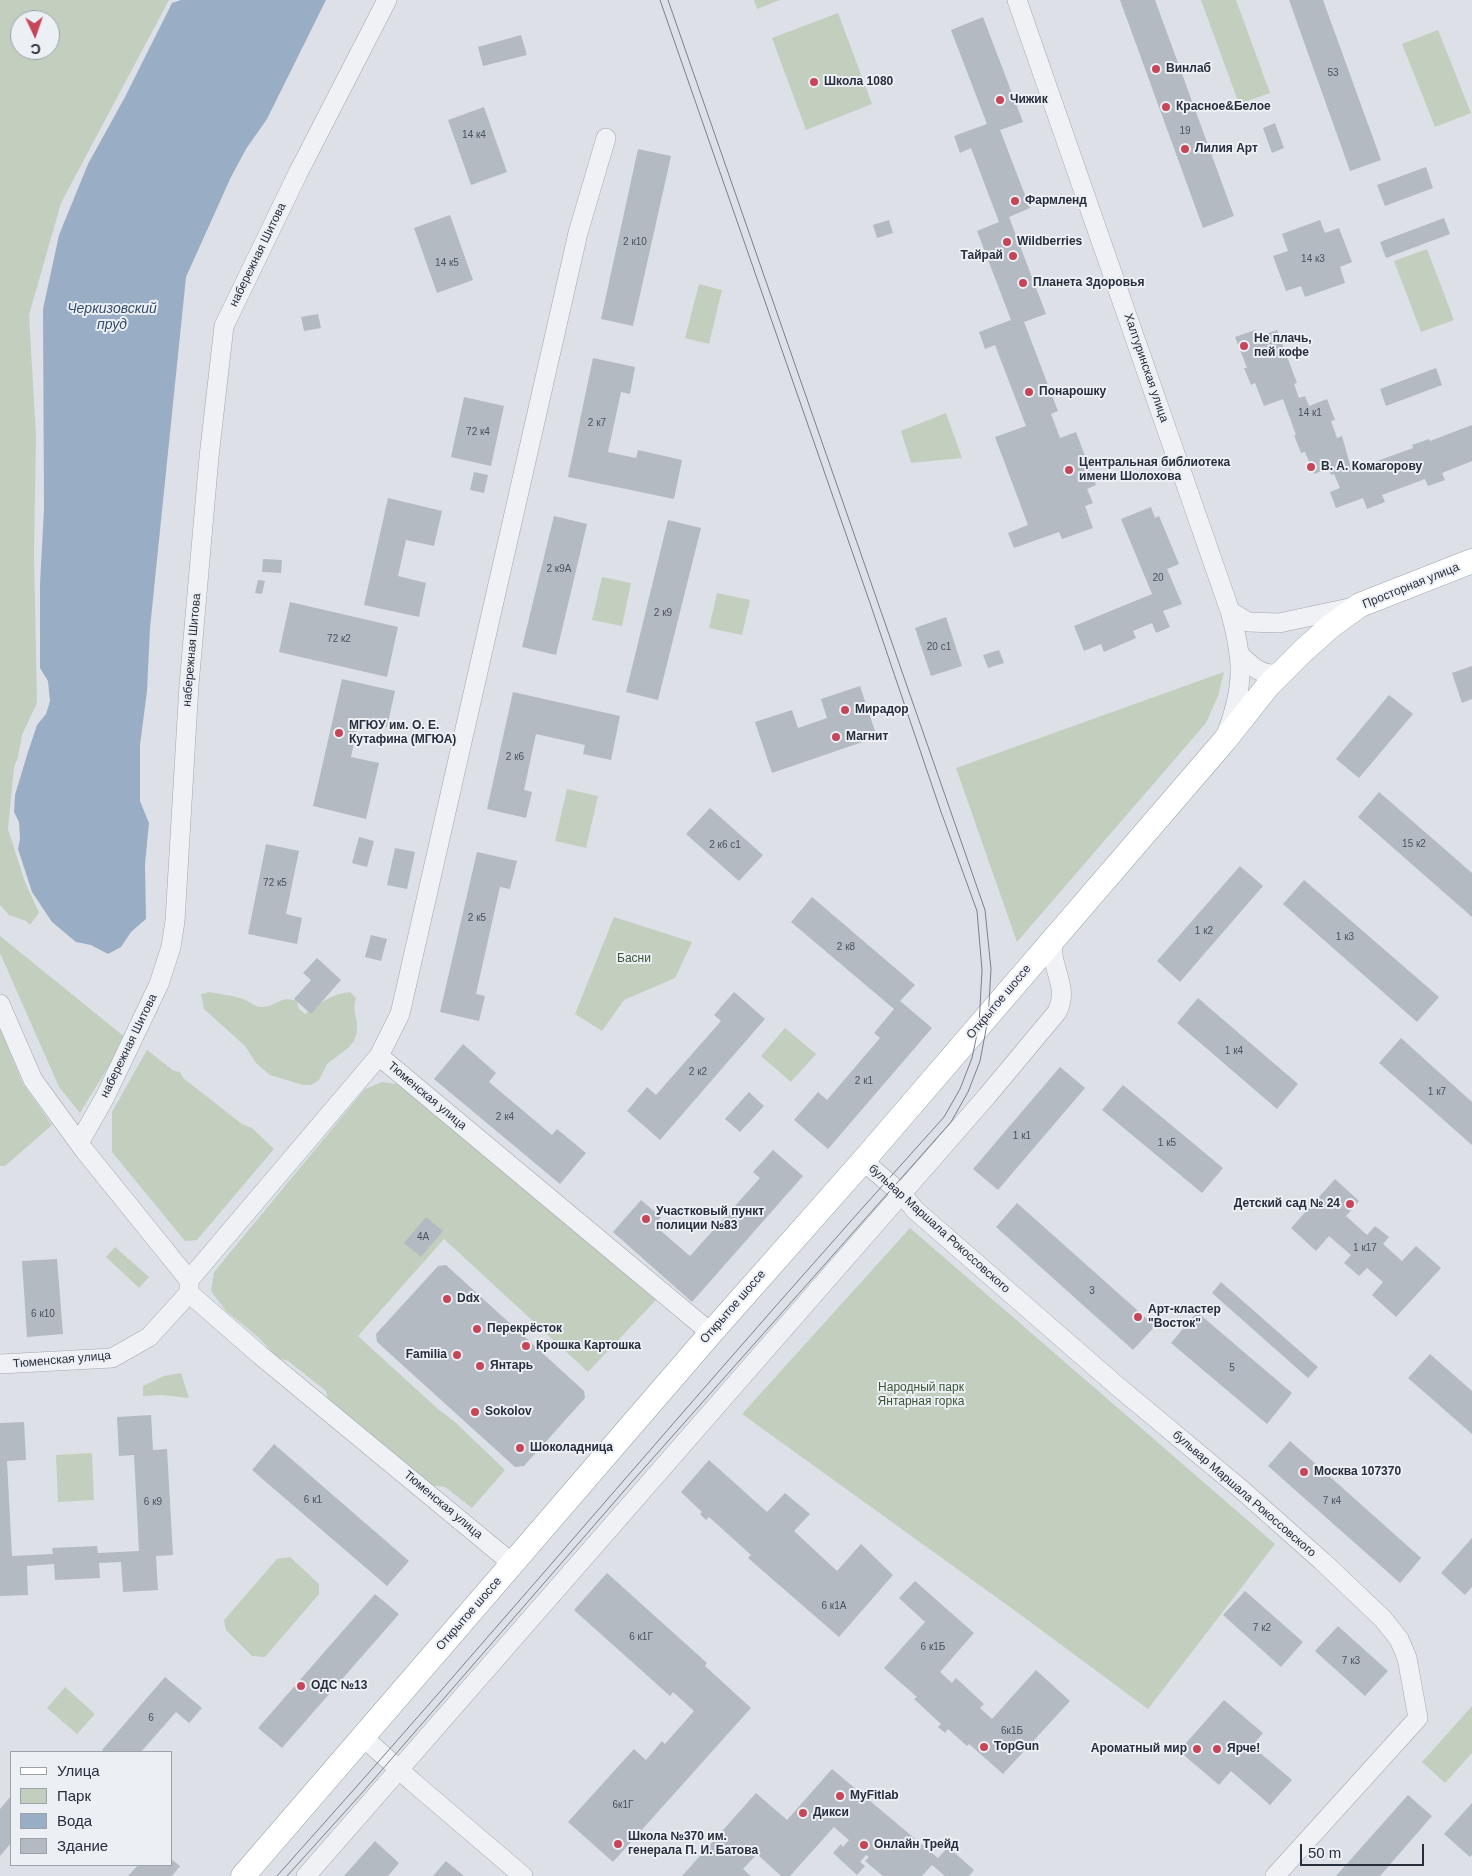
<!DOCTYPE html>
<meta charset="utf-8">
<style>
body{margin:0}
#map{position:relative;width:1472px;height:1876px;overflow:hidden;background:#dde0e6;font-family:Helvetica,sans-serif}
canvas{display:block}
.legend{position:absolute;left:10px;top:1751px;width:162px;height:115px;box-sizing:border-box;background:#eceff4;border:1px solid #9da2aa;margin:0;padding:6px 9px;list-style:none;font-size:15px;color:#272e3c}
.legend li{display:flex;align-items:center;gap:10px;height:25px}
.legend b{width:25px;border:1px solid #9da2aa}
.north{position:absolute;left:10px;top:10px;width:50px;height:50px;box-sizing:border-box;background:#eceff4;border:1px solid #9da2aa;border-radius:50%;rotate:177deg;font-size:14px;font-weight:700;line-height:20px;text-align:center;color:#272e3c}
.north::after{content:'';display:block;margin:auto;width:18px;height:22px;background:#c64659;clip-path:polygon(50% 0,100% 100%,50% 72%,0 100%)}
.scale{position:absolute;left:1300px;top:1844px;width:124px;height:22px;box-sizing:border-box;border:2px solid #272e3c;border-top:0;padding-left:6px;font-size:15px;line-height:18px;white-space:nowrap;color:#272e3c;-webkit-text-stroke:4px #eceff4;paint-order:stroke}
</style>
<div id="map">
<canvas width="1472" height="1876"></canvas>
<ul class="legend">
<li><b style="height:6px;background:#fff"></b>Улица</li>
<li><b style="height:14px;background:#c3cfbe"></b>Парк</li>
<li><b style="height:14px;background:#99aec5"></b>Вода</li>
<li><b style="height:14px;background:#b4bac2"></b>Здание</li>
</ul>
<div class="north">С</div>
<div class="scale">50 m</div>
</div>
<script>
const ctx = document.querySelector('canvas').getContext('2d');
ctx.lineJoin = 'round';
function fill(path, color) { ctx.fillStyle = color; ctx.fill(path, 'evenodd'); }
function stroke(path, color, width, dash) { ctx.strokeStyle = color; ctx.lineWidth = width; ctx.lineCap = dash ? 'butt' : 'round'; ctx.setLineDash(dash || []); ctx.stroke(path); }
function write(font, color, halo, rows, align = 'center') {
  ctx.font = font + ' Helvetica,sans-serif'; ctx.lineWidth = 4; ctx.setLineDash([]); ctx.textBaseline = 'middle'; ctx.strokeStyle = halo; ctx.fillStyle = color; for (const [text, x, y, turn = 0] of rows) {
    ctx.save(); ctx.translate(x, y); ctx.rotate((+turn || 0) * Math.PI / 180); ctx.textAlign = isNaN(turn) ? turn : align; if (halo) ctx.strokeText(text, 0, 0); ctx.fillText(text, 0, 0); ctx.restore();
  }
}
const green = new Path2D(`
 M0,0H169L61,203L29,315L36,436L34,555L37,703L22,735L18,757L14,767L8,829L25,882L39,913L30,925L26,921L9,915L0,905ZM20,20H50V50H20Z
 M754,0H780L757,9Z
 M1201,0H1236L1270,93L1239,104Z
 M838,13L872,104L806,130L772,38Z
 M1438,30L1471,113L1435,127L1402,44Z
 M1427,249L1454,320L1421,332L1394,261Z
 M699,284L722,290L709,344L685,338Z
 M946,413L962,458L911,463L901,431Z
 M602,577L631,583L622,626L592,620Z
 M717,593L750,600L742,635L709,628Z
 M1224,672L1218,696L1206,723L1017,942L956,768Z
 M567,789L598,796L586,848L555,841Z
 M614,917L692,942L675,978L624,1000L602,1031L575,1014Z
 M0,936L126,1038L80,1113L59,1087L0,953Z
 M209,992C219,994 230,995 240,998C248,1000 254,1007 263,1007C276,1007 279,995 297,1001L299,1009L305,1014C320,1003 331,994 350,992L356,998L354,1007L357,1023V1032L354,1041L348,1048L327,1064L319,1080L311,1085H303L270,1075L256,1063L245,1046L204,1009L201,994Z
 M0,1028L23,1084L52,1125L5,1166H0Z
 M785,1028L816,1054L791,1082L761,1056Z
 M147,1050L174,1071L180,1072L183,1078L242,1124L252,1128L274,1149L197,1240L185,1241L112,1152V1112Z
 M382,1082L402,1085L656,1300L588,1372L444,1239L358,1336L438,1409L455,1422L505,1470L472,1508L445,1487L427,1485L328,1400L326,1391L288,1361L278,1358L258,1337L226,1311L211,1291L214,1272L365,1089Z
 M910,1228L1275,1544L1148,1709L1014,1610L742,1414Z
 M115,1247L149,1277L139,1288L106,1257Z
 M181,1373L189,1398L162,1395L143,1396V1386L164,1376Z
 M92,1453L94,1500L58,1502L56,1455Z
 M290,1557L319,1584V1594L265,1657L252,1656L226,1630L224,1620L277,1559Z
 M65,1687L95,1714L77,1734L47,1708Z
 M1472,1706V1753L1445,1783L1422,1762Z`);
const water = new Path2D(`
 M181,0H326L267,119L246,149L231,177L186,277L150,628L147,691L140,745V801L149,823L145,864L146,919L131,932L121,947L108,954L91,945L76,942L52,922L32,892L18,849L20,839L19,822L14,812L15,795L27,755L37,725L46,714L50,701L48,681L40,668V584L44,509L43,309L59,235L88,164L125,97L172,3Z`);
const building = new Path2D(`
 M1120,0H1155L1234,216L1203,228Z
 M1289,0H1323L1381,160L1350,171Z
 M983,17L1023,122L1000,130L1030,208L1009,217L1046,314L1024,322L1058,411L1051,414L1060,438L1076,432L1096,485L1087,489L1093,503L1085,506L1093,528L1062,539L1059,532L1014,548L1008,533L1028,525L995,437L1026,426L995,345L985,349L979,332L1011,320L977,231L999,222L971,148L960,153L954,136L987,124L951,30Z
 M521,35L527,55L483,66L478,47Z
 M484,107L507,172L471,185L448,120Z
 M1275,123L1284,148L1272,153L1263,128Z
 M638,149L671,156L633,326L601,319Z
 M1426,167L1433,188L1385,206L1377,185Z
 M450,215L473,280L437,293L414,228Z
 M1444,218L1450,234L1386,258L1380,242Z
 M889,220L893,233L877,238L873,225Z
 M1320,220L1325,233L1339,228L1352,262L1340,267L1345,283L1305,297L1301,286L1286,291L1273,256L1288,251L1282,234Z
 M318,314L321,328L304,331L301,317Z
 M1255,330L1258,337L1277,330L1297,383L1294,384L1299,398L1305,396L1309,406L1327,399L1335,420L1331,421L1337,438L1342,436L1351,468L1368,461L1369,464L1413,448L1412,445L1429,439L1430,441L1472,425V461L1442,473L1445,480L1428,486L1425,479L1382,495L1385,502L1367,509L1363,498L1336,508L1330,492L1340,488L1334,474L1331,475L1329,468L1314,474L1305,452L1301,453L1294,435H1296L1283,399L1264,406L1255,383L1251,385L1244,368H1247L1235,337Z
 M593,358L635,367L630,394L621,392L608,452L636,458L638,450L682,460L674,499L568,477Z
 M1436,368L1442,385L1386,406L1380,389Z
 M464,397L504,406L491,466L451,457Z
 M474,472L488,475L484,493L470,490Z
 M388,498L442,511L434,546L406,540L398,576L426,583L419,617L364,605Z
 M1151,507L1155,518L1159,516L1179,564L1167,569L1182,604L1163,611L1170,627L1156,633L1152,623L1133,631L1136,638L1104,652L1101,644L1084,651L1074,626L1152,594L1121,519Z
 M554,516L587,524L556,655L522,647Z
 M668,520L701,528L658,700L626,692Z
 M263,559L282,560L281,573L262,572Z
 M258,580L265,581L262,594L255,593Z
 M290,602L398,627L387,677L279,652Z
 M946,617L962,666L931,676L915,628Z
 M999,650L1004,663L988,668L983,655Z
 M1472,666V699L1462,703L1452,673Z
 M342,679L395,691L387,727L359,720L351,757L379,763L366,819L313,806Z
 M860,686L877,737L772,773L755,722L792,710L798,728L827,718L821,699Z
 M513,692L620,716L611,760L583,754L585,745L536,734L524,790L532,792L526,818L487,809Z
 M1389,695L1413,714L1359,778L1336,759Z
 M1379,792L1472,873V917L1358,817Z
 M710,808L763,855L739,881L686,834Z
 M359,837L374,841L367,867L352,863Z
 M266,844L299,851L286,914L302,918L297,944L248,934Z
 M395,848L415,852L407,889L387,885Z
 M477,852L517,861L510,889L500,887L499,891L476,994L485,996L479,1021L440,1012Z
 M1240,866L1263,886L1180,982L1157,961Z
 M1304,880L1439,997L1417,1022L1283,904Z
 M812,897L915,985L900,1001L932,1028L828,1149L794,1120L818,1092L827,1100L880,1038L874,1033L894,1009L791,922Z
 M371,935L387,939L381,961L365,957Z
 M317,958L341,980L311,1014L294,999L311,980L303,973Z
 M734,992L765,1019L660,1140L627,1111L647,1087L656,1095L721,1021L714,1015Z
 M1198,998L1298,1084L1277,1109L1177,1023Z
 M1401,1038L1472,1102V1145L1379,1063Z
 M463,1044L496,1073L489,1082L552,1135L557,1129L586,1153L560,1184L434,1079Z
 M1060,1067L1085,1088L998,1190L973,1169Z
 M1123,1085L1223,1168L1202,1193L1102,1110Z
 M749,1092L764,1106L740,1132L725,1119Z
 M773,1150L803,1176L692,1302L613,1232L641,1200L661,1217L654,1225L690,1256L760,1178L753,1172Z
 M1335,1179L1359,1201L1346,1216L1367,1235L1375,1226L1389,1237L1383,1244L1402,1261L1416,1246L1441,1268L1396,1317L1372,1295L1383,1282L1367,1268L1359,1276L1344,1263L1351,1255L1329,1236L1316,1251L1291,1228Z
 M1017,1203L1155,1326L1133,1350L996,1227Z
 M426,1217L443,1231L421,1257L404,1243Z
 M57,1259L63,1334L27,1337L22,1261Z
 M446,1265L584,1391L585,1398L524,1466L515,1467L377,1342L376,1334L438,1266Z
 M1221,1282L1318,1367L1308,1378L1212,1293Z
 M1197,1312L1292,1393L1267,1424L1171,1343Z
 M1430,1354L1472,1391V1434L1408,1378Z
 M151,1415L153,1450L167,1449L173,1555L156,1556L158,1590L123,1592L121,1562L99,1563L100,1578L55,1580L54,1564L27,1566L28,1595L0,1596V1423L24,1422L26,1460L7,1461L12,1556L53,1554L52,1548L97,1546L98,1553L139,1551L134,1455L119,1456L117,1417Z
 M1290,1441L1421,1558L1400,1583L1268,1466Z
 M274,1444L409,1561L387,1586L252,1470Z
 M709,1460L767,1512L785,1493L810,1514L794,1531L837,1571L861,1544L893,1575L839,1637L748,1558L751,1555L709,1517L706,1520L700,1514L702,1512L681,1492Z
 M1472,1538V1587L1465,1595L1441,1573Z
 M607,1573L707,1663L705,1666L751,1708L613,1862L568,1822L634,1749L646,1760L662,1741L665,1744L694,1711L673,1692L670,1696L574,1610Z
 M915,1581L974,1633L940,1672L952,1683L956,1678L984,1704L980,1708L992,1719L1036,1670L1070,1701L1003,1774L969,1744L967,1746L948,1729L945,1733L938,1727L941,1724L914,1699L917,1697L884,1668L925,1622L899,1598Z
 M1245,1591L1303,1642L1281,1667L1223,1615Z
 M375,1594L399,1614L282,1748L258,1728Z
 M1338,1626L1388,1671L1365,1696L1315,1651Z
 M165,1677L202,1708L189,1723L176,1712L141,1752H105L102,1750Z
 M1224,1700L1263,1733L1252,1746L1292,1780L1270,1805L1231,1771L1219,1785L1179,1751Z
 M832,1769L938,1858L948,1847L974,1870L969,1876H945L932,1865L922,1876H883L865,1861L869,1857L866,1855L860,1862L865,1866L857,1875L833,1853L841,1844L843,1847L849,1840L834,1827L790,1876H781L757,1854L743,1869L751,1876H682L756,1793L787,1820Z
 M1408,1795L1432,1816L1380,1876H1336Z
 M11,1796V1843L0,1856V1809Z
 M1472,1803V1855L1470,1857L1444,1834Z
 M375,1841L399,1863L388,1876H344Z
 M171,1859L180,1866L172,1876H128L138,1865H171Z
 M446,1861L464,1876H433Z`);
const minor = new Path2D(`
 M1017,0L1230,611C1243,658 1245,685 1227,732
 M1230,611L1248,622L1279,623L1354,607
 M1240,655C1254,668 1260,675 1279,674
 M0,1004L33,1080L84,1150L189,1280
 M379,1056L711,1333
 M79,1143L105,1097L159,984L171,947L175,921L189,685L209,457L224,326L298,173L387,0
 M863,1161L902,1194L915,1210L1116,1385L1242,1490L1322,1561L1383,1619L1399,1639L1407,1658L1418,1718L1275,1876
 M189,1293L260,1355L513,1564
 M0,1364L112,1358L149,1337L189,1293V1280L379,1056L400,1014L578,233L606,138
 M363,1737L414,1783L523,1876
 M306,1876L987,1096L1057,1012C1071,985 1047,967 1054,937`);
const major = new Path2D(`
 M243,1876L711,1333L863,1161L1225,740L1267,687L1304,650L1331,626L1360,605L1472,561`);
const tram = new Path2D(`
 M277,1876C502,1625 718,1367 944,1117L960,1089L972,1058L979,1025L982,970L977,911L940,809L870,603L660,0
 M287,1876L361,1794L630,1484L951,1122L968,1092L980,1061L988,1019L991,969L985,910L668,0`);
const markers = [
 [1156,69,5,"#c64659"],
 [814,82,5,"#c64659"],
 [1000,100,5,"#c64659"],
 [1166,107,5,"#c64659"],
 [1185,149,5,"#c64659"],
 [1015,201,5,"#c64659"],
 [1007,242,5,"#c64659"],
 [1013,256,5,"#c64659"],
 [1023,283,5,"#c64659"],
 [1244,346,5,"#c64659"],
 [1029,392,5,"#c64659"],
 [1311,467,5,"#c64659"],
 [1069,470,5,"#c64659"],
 [845,710,5,"#c64659"],
 [339,733,5,"#c64659"],
 [836,737,5,"#c64659"],
 [1350,1204,5,"#c64659"],
 [646,1219,5,"#c64659"],
 [447,1299,5,"#c64659"],
 [1138,1317,5,"#c64659"],
 [477,1329,5,"#c64659"],
 [526,1346,5,"#c64659"],
 [457,1355,5,"#c64659"],
 [480,1366,5,"#c64659"],
 [475,1412,5,"#c64659"],
 [520,1448,5,"#c64659"],
 [1304,1472,5,"#c64659"],
 [301,1686,5,"#c64659"],
 [984,1747,5,"#c64659"],
 [1197,1749,5,"#c64659"],
 [1217,1749,5,"#c64659"],
 [840,1796,5,"#c64659"],
 [803,1813,5,"#c64659"],
 [618,1844,5,"#c64659"],
 [864,1845,5,"#c64659"]
];
const numberNames = [
 ["53",1333,73],
 ["19",1185,131],
 ["14 к4",474,135],
 ["2 к10",635,242],
 ["14 к3",1313,259],
 ["14 к5",447,263],
 ["14 к1",1310,413],
 ["2 к7",597,423],
 ["72 к4",478,432],
 ["2 к9А",559,569],
 ["20",1158,578],
 ["2 к9",663,613],
 ["72 к2",339,639],
 ["20 с1",939,647],
 ["2 к6",515,757],
 ["15 к2",1414,844],
 ["2 к6 с1",725,845],
 ["72 к5",275,883],
 ["2 к5",477,918],
 ["1 к2",1204,931],
 ["1 к3",1345,937],
 ["2 к8",846,947],
 ["1 к4",1234,1051],
 ["2 к2",698,1072],
 ["2 к1",864,1081],
 ["1 к7",1437,1092],
 ["2 к4",505,1117],
 ["1 к1",1022,1136],
 ["1 к5",1167,1143],
 ["4А",423,1237],
 ["1 к17",1365,1248],
 ["3",1092,1291],
 ["6 к10",43,1314],
 ["5",1232,1368],
 ["6 к1",313,1500],
 ["7 к4",1332,1501],
 ["6 к9",153,1502],
 ["6 к1А",834,1606],
 ["7 к2",1262,1628],
 ["6 к1Г",641,1637],
 ["6 к1Б",933,1647],
 ["7 к3",1351,1661],
 ["6",151,1718],
 ["6к1Б",1012,1731],
 ["6к1Г",623,1805]
];
const poiNames = [
 ["Винлаб",1166,69],
 ["Школа 1080",824,82],
 ["Чижик",1010,100],
 ["Красное&Белое",1176,107],
 ["Лилия Арт",1195,149],
 ["Фармленд",1025,201],
 ["Wildberries",1017,242],
 ["Тайрай",1003,256,"right"],
 ["Планета Здоровья",1033,283],
 ["Не плачь,",1254,339],
 ["пей кофе",1254,353],
 ["Понарошку",1039,392],
 ["Центральная библиотека",1079,463],
 ["имени Шолохова",1079,477],
 ["В. А. Комагорову",1321,467],
 ["Мирадор",855,710],
 ["МГЮУ им. О. Е.",349,726],
 ["Кутафина (МГЮА)",349,740],
 ["Магнит",846,737],
 ["Детский сад № 24",1340,1204,"right"],
 ["Участковый пункт",656,1212],
 ["полиции №83",656,1226],
 ["Ddx",457,1299],
 ["Арт-кластер",1148,1310],
 ["\"Восток\"",1148,1324],
 ["Перекрёсток",487,1329],
 ["Крошка Картошка",536,1346],
 ["Familia",447,1355,"right"],
 ["Янтарь",490,1366],
 ["Sokolov",485,1412],
 ["Шоколадница",530,1448],
 ["Москва 107370",1314,1472],
 ["ОДС №13",311,1686],
 ["TopGun",994,1747],
 ["Ароматный мир",1187,1749,"right"],
 ["Ярче!",1227,1749],
 ["MyFitlab",850,1796],
 ["Дикси",813,1813],
 ["Школа №370 им.",628,1837],
 ["генерала П. И. Батова",628,1851],
 ["Онлайн Трейд",874,1845]
];
const streetNames = [
 ["набережная Шитова",258,255,-64],
 ["Халтуринская улица",1146,368,71],
 ["Просторная улица",1411,586,-22],
 ["набережная Шитова",192,650,-85],
 ["Открытое шоссе",999,1002,-50],
 ["набережная Шитова",129,1046,-64],
 ["Тюменская улица",427,1096,40],
 ["бульвар Маршала Рокоссовского",939,1229,42],
 ["Открытое шоссе",733,1307,-49],
 ["Тюменская улица",62,1360,-5],
 ["бульвар Маршала Рокоссовского",1244,1494,41],
 ["Тюменская улица",443,1505,40],
 ["Открытое шоссе",469,1614,-49]
];
const parkNames = [
 ["Басни",634,959],
 ["Народный парк",921,1388],
 ["Янтарная горка",921,1402]
];
const waterNames = [
 ["Черкизовский",112,309],
 ["пруд",112,325]
];
fill(green, '#c3cfbe');
fill(water, '#99aec5');
fill(building, '#b4bac2');
stroke(minor, '#a3a7b0', 20);
stroke(major, '#9da5b1', 25);
stroke(minor, '#eff1f5', 19);
stroke(major, '#fff', 24);
stroke(tram, '#77808f', 1);
for (const [x, y, r, color] of markers) { const dot = new Path2D(); dot.arc(x, y, r, 0, 2 * Math.PI); ctx.fillStyle = color; ctx.fill(dot); stroke(dot, '#eceff4', 2); }
write('10px', '#4a515e', null, numberNames);
write('bold 12px', '#272e3c', '#eceff4', poiNames, 'left');
write('12px', '#272e3c', '#eceff4', streetNames);
write('12px', '#3b5635', '#eceff4', parkNames);
write('italic 14px', '#344d6d', '#eceff4', waterNames);
</script>
